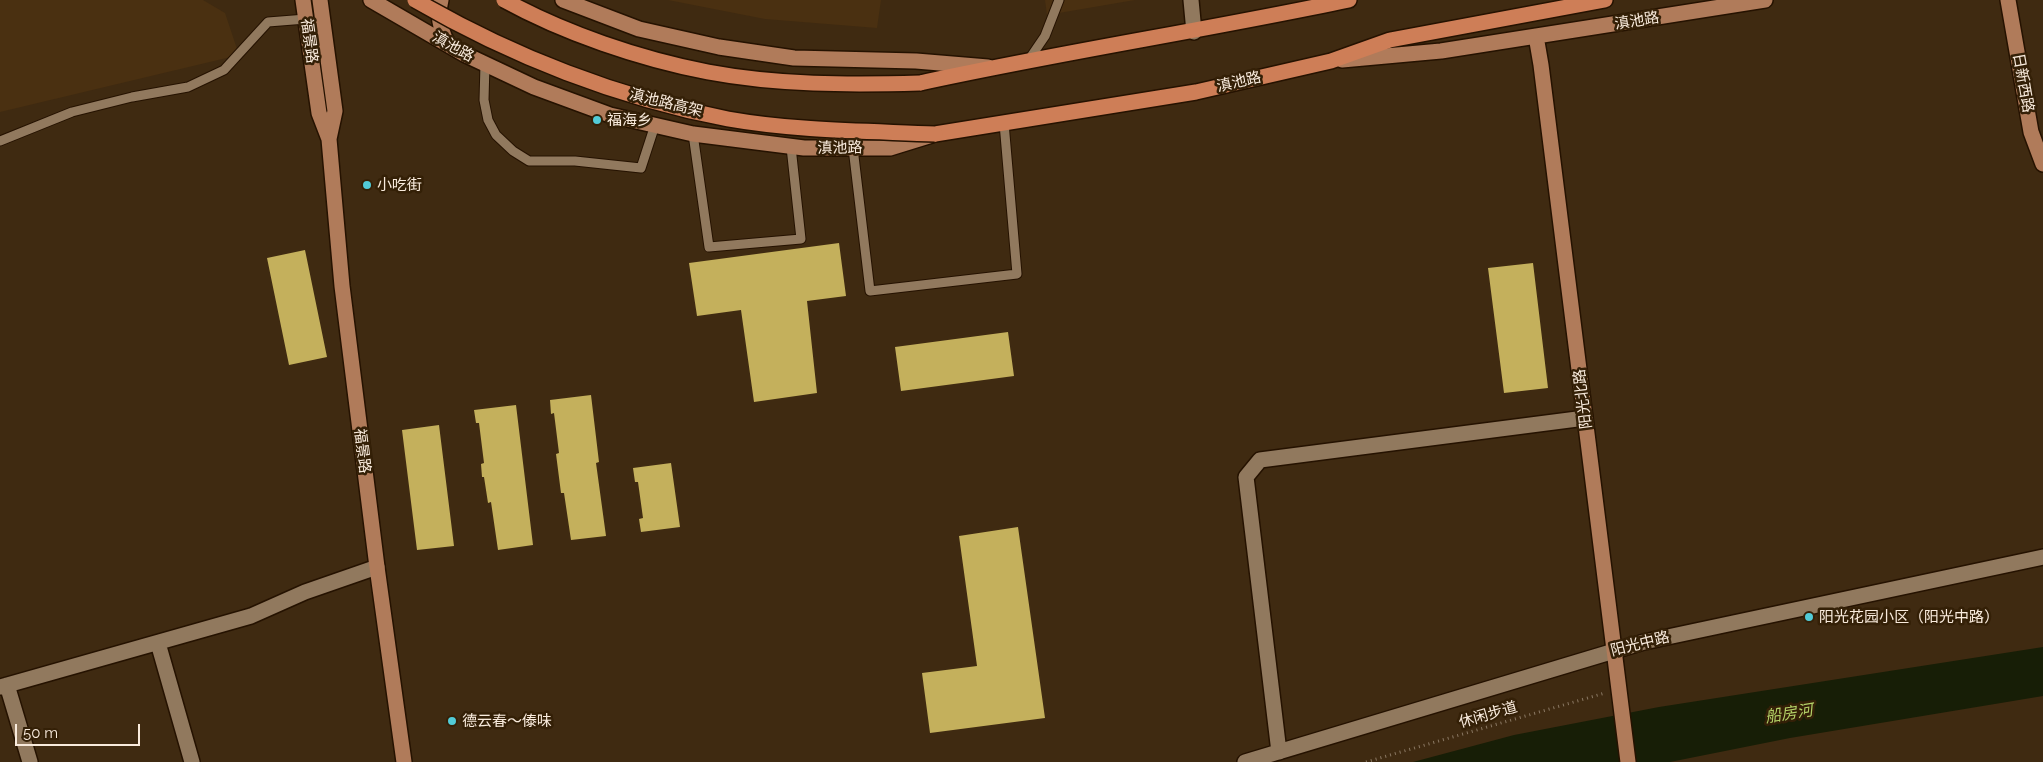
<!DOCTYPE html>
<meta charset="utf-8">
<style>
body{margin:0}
#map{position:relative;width:2043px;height:762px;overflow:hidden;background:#3f2a11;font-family:Raleway,sans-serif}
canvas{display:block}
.scale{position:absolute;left:15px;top:724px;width:125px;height:22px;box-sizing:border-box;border:2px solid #f9ebdd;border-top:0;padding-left:6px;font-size:15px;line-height:18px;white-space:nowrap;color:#f9ebdd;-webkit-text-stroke:4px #342007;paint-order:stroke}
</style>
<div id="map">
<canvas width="2043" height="762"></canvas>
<div class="scale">50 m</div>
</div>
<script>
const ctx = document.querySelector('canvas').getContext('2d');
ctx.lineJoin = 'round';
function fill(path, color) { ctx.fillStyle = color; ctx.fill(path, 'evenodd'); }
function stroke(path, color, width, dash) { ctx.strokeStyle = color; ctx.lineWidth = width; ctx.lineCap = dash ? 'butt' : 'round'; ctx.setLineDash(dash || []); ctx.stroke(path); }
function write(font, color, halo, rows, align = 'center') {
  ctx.font = font + ' Raleway,"Noto Sans SC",sans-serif'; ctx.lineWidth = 5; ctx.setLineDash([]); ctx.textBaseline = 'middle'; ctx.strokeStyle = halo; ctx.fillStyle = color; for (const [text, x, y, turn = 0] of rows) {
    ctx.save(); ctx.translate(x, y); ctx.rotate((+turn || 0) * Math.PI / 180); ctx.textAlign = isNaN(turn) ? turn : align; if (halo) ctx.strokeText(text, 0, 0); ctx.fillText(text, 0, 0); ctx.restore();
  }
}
const built = new Path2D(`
 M0,0H203L225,13L239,55L0,112Z
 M668,0H881L877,28L765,19Z
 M1045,0H1135L1047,15Z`);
const water = new Path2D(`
 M2043,647V696L1790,738L1670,762H1413L1514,735L1659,707Z`);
const building = new Path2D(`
 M839,243L846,296L807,301L817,393L754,402L741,310L697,316L689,263Z
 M305,250L327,357L289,365L267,258Z
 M1533,263L1548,388L1504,393L1488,268Z
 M1008,332L1014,376L901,391L895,347Z
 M591,395L599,462L596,463L606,536L571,540L564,493H561L556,454L559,453L554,413L551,414L550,400Z
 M516,405L533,545L498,550L491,502L488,503L484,477H482L481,464L484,463L479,423H476L474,410Z
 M439,425L454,546L417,550L402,430Z
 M671,463L680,527L641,532L639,519L643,518L638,482H635L633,468Z
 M1018,527L1045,718L930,733L922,673L977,666L959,536Z`);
const path = new Path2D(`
 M1366,762L1605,693`);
const lane = new Path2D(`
 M1028,61L1045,36L1059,0
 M485,64L484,100L488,120L496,135L513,151L529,161H575L641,168L655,125
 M693,134L709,247L801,239L791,147
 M0,141L72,112L132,97L188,87L224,70L268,22L306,19
 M853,148L870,291L1017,274L1004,123`);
const street = new Path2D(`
 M1191,0L1194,32
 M158,643L192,762
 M7,685L30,762
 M0,687L251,616L305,592L377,567
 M1279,752L1246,477L1260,460L1585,418
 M1245,762L1644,642L2043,557`);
const secondary = new Path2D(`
 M303,0L319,113L329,139
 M320,0L335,111L329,139L342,286L377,567L404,762
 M371,0L464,54L534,87L610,115L693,134L804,148H890L932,135
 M441,0C437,16 440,30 448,44
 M563,0L639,29L719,47L794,58L916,61L988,67
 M2008,0L2031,132L2043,164
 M1536,36L1541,65L1628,762
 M1342,60L1441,51L1765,0`);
const primary = new Path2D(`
 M920,83C1062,52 1207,30 1349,0
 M935,134L1196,92L1331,61L1390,40L1605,0`);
const primaryBridge = new Path2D(`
 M415,0C511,56 619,98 728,119C796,131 867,131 935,134
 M504,0C564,33 640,59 708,72C777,85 849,85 920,83`);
const markers = [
 [597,120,5,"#52cbd7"],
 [367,185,5,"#52cbd7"],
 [1809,617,5,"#52cbd7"],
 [452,721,5,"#52cbd7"]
];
const streetNames = [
 ["滇池路",1637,21,-9],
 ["福景路",309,41,82],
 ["滇池路",453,47,29],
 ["滇池路",1239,82,-13],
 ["日新西路",2023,83,80],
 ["滇池路高架",666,103,14],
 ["滇池路",840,148,-1],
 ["阳光北路",1583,399,-97],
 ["福景路",362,451,83],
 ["阳光中路",1640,644,-14],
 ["休闲步道",1488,715,-16]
];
const poiNames = [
 ["福海乡",607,120],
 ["小吃街",377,185],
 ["阳光花园小区（阳光中路）",1819,617],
 ["德云春～傣味",462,721]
];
const waterNames = [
 ["船房河",1789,714,-9]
];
fill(built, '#4a3011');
fill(water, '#171e06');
fill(building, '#c4b05c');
stroke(lane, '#251200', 11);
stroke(street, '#251200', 18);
stroke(secondary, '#251200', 18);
stroke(primary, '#251200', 18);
stroke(path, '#8a7863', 3, [1, 4]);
stroke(lane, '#91795e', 9);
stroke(street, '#91795e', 15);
stroke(secondary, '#b07b5a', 15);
stroke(primary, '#ce7e57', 15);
stroke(primaryBridge, '#251200', 18, []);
stroke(primaryBridge, '#ce7e57', 15);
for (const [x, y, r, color] of markers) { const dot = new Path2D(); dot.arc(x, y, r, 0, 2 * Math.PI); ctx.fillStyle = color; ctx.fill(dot); stroke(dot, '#342007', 2); }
write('15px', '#f9ebdd', '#342007', streetNames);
write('15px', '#f9ebdd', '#342007', poiNames, 'left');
write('italic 16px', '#b3d167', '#342007', waterNames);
</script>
